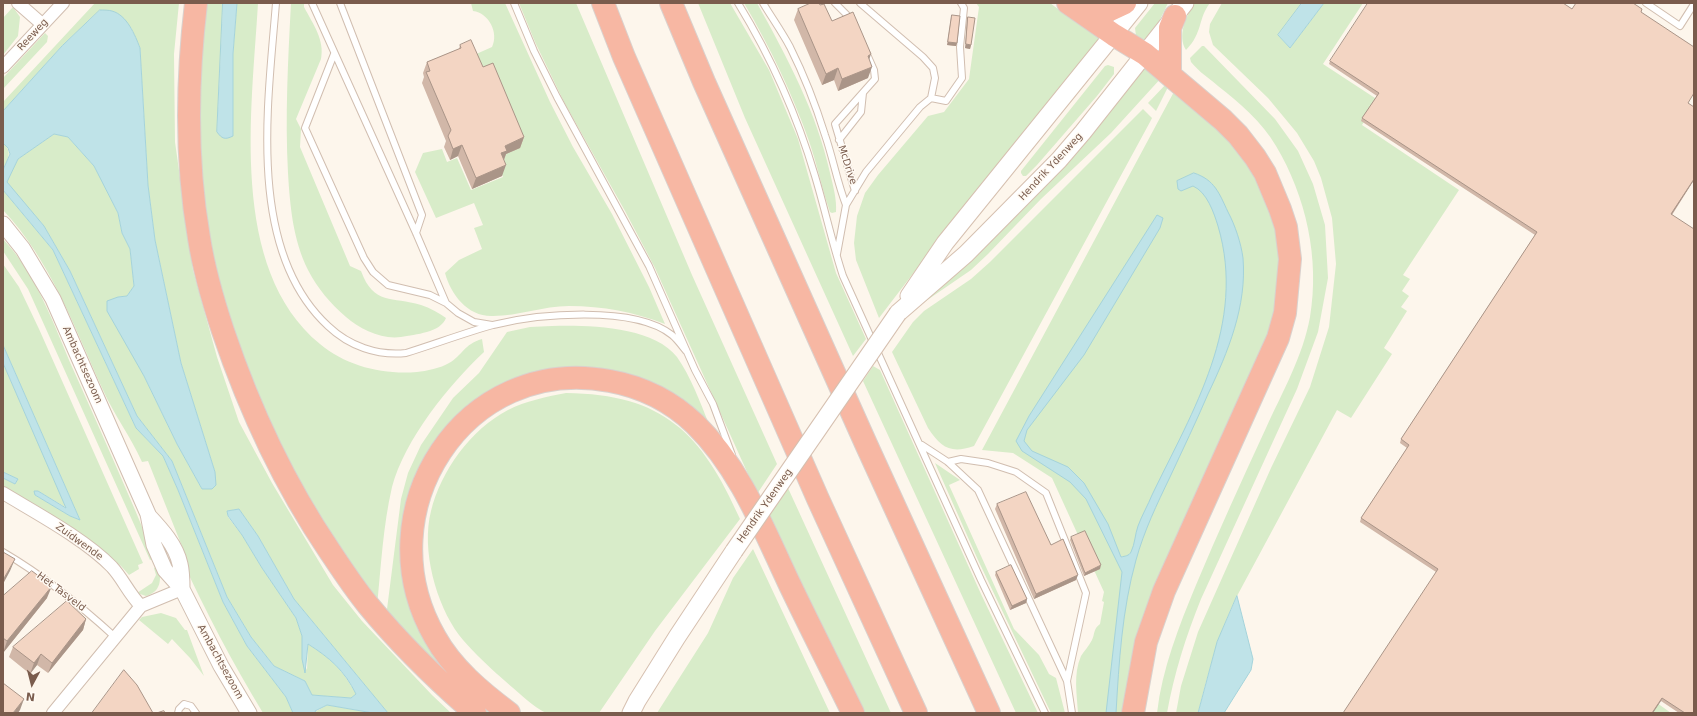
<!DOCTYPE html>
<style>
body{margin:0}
#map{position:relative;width:1697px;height:716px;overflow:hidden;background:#fdf6ec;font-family:"DejaVu Sans",sans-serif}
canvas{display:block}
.frame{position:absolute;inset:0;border:4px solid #7a5c4d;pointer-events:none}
.north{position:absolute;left:12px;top:664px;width:40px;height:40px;-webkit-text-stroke:3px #fffaf3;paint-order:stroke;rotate:187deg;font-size:11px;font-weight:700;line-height:16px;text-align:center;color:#7a5c4d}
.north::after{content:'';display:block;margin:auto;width:14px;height:18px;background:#7a5c4d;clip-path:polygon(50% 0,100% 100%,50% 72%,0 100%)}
</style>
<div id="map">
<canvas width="1697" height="716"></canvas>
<div class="frame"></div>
<div class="north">N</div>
</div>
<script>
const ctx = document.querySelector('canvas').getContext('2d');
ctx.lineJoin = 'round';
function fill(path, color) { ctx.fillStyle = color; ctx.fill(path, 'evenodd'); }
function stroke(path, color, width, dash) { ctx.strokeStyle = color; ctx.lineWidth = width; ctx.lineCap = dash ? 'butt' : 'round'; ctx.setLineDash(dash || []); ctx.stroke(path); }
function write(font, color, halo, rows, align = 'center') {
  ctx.font = font + ' "DejaVu Sans",sans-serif'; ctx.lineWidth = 3; ctx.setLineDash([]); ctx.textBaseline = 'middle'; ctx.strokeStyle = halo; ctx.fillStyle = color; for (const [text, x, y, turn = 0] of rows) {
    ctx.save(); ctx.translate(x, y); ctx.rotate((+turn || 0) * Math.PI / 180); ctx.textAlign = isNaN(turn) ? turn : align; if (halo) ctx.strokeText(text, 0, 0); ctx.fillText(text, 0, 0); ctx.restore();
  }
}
const green = new Path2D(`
 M95,3H179L174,54L175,142L193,270L217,357L239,422L272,483L333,585L362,621L432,695L451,713H388L294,599L258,536L239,509L227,511L228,517L242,535L262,568L296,618L302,636V659L307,670L308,644C332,659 342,669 356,694L351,698L312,695L305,681L274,666L251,637L227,597L172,461L137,416L70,271L44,226L6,182L18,159L54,134L68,137L94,166L108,192L118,213L122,233L130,249L134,286L127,296L118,297L144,376L177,444L202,489H212L215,472L181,363L155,240L148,185L140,48L131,28L100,10L62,46L3,111V102Z
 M201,3H223L217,132L233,136V54L237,3H258C252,109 228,268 320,344C346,366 383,375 417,372C426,371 441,368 449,363C462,356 464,344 482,339L484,352C448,386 405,439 392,487C383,526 381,567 377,606L342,556L266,423L228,318L211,254L196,137Z
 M291,3H304V7C313,24 325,40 321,59L296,119L301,129L300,147L350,266L361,271C374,306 392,296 421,305C430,308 439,313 446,318C440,333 416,334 401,337C382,340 360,329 346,317C330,303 318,289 308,270C293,240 290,206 288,173C285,116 288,60 291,3Z
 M471,3H505L550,102L573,147L612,214L649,287L665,324C634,312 603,306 569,306C543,306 519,316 493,316C468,317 451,295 445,273L459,260L482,249L474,228L483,225L474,203L436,218L415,172L423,153L442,149L447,162L457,158L471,190L503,177L498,165L505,162L464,83L474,55L492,47C499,33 489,13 473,11Z
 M519,3H576L692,275L777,464L757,494L655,268L625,211L564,102L535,42Z
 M698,3H730L769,70L798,139L836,273L866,339L853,356L745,118Z
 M744,3H757C787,57 817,113 830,173C833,185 837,200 836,212L832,213L830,212C822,189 817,164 809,141C792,93 770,47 744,3Z
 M976,3H1050L1078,24L1107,36L957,216L879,318L856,260L854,243L857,216L865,193L878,175L928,116L944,112L969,79L979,7Z
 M1155,3H1168L1151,38L1143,41L1136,36L1135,28Z
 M1195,3H1210C1198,18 1203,33 1186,50C1177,36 1186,15 1195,3Z
 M1222,3H1302L1278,35L1290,48L1324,3H1363L1323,64L1378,100L1362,125L1459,190L1403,275L1410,279L1402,291L1409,296L1401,307L1407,311L1384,348L1392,354L1351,418L1337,410L1237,596C1219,633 1208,673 1198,713H1176L1181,686L1198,632L1271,468L1310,387L1329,327L1336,264L1332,218L1321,178L1314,161L1297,133L1268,98L1213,45L1209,32L1210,24Z
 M13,7L20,17L18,36L3,55V18Z
 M45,33L48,36L47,42L3,89V78Z
 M1202,46H1204L1275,119L1298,151L1313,184L1325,225L1328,278L1318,332L1297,389L1201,599C1186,636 1174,674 1167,713H1157C1162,669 1179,626 1196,585C1218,532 1242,480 1266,428C1282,393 1303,356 1310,317C1320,259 1306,196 1276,146C1262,122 1240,103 1218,86C1209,78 1199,72 1191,62L1190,58Z
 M1108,65L1114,67V74L1097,96L1037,165L1026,176H1023L1021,173V171L1105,66Z
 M1143,65L1162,77L1111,133L1041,199L988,254L971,270L920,305Z
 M1168,82L1170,83L1156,111L1148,103Z
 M1176,88L1201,108L1272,192L1285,300L1224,454L1129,713H1078C1077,695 1073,674 1081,656C1084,651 1089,646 1092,640C1095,634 1093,629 1100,624L1104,602L1102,601L1104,592L1052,478L1013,453L982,450Z
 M1143,109L1152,118L1150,122L974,446C951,454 941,448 928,428L892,352L913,322L924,311L971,279L990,262Z
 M3,143C13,152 8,159 3,170Z
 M3,190L53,250L136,428L163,456L178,490L223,602L247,646L286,697L293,713H263C232,662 205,610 180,556L185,554L148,461L142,462C131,437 114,415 103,390C74,327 51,261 3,210Z
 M3,239C37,275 54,325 73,369C101,432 129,494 155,558L150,560L28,289L3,251Z
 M3,264L19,287L39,329L143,563L138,565L139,569L129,575L121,566L59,520L3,486V478L15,484L18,479L3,472V363L67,508L38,491L35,495L70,516L80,520L3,345Z
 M552,326C587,325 653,326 677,357C691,377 700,402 709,424L695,411L553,372L434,450L410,586L498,713H482L386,617L401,499L408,473L421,445L453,398L479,373L507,332L530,327Z
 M873,366L880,370L981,594L1038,713H1016L863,381Z
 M566,393C663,394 702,433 740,519L655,631L599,713C585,713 559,716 547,713C537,711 507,682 497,674C484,662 470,649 459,635C436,604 421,550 431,511C441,471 470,430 508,410C526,401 545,397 566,393Z
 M935,463L960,480L949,485L1014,629L1039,655L1049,674L1056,678L1065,713H1051L978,560Z
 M788,488L891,713H862L767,517Z
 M753,549L830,713H657L708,633L733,578Z
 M158,566C162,579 161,592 146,596L137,593L152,583L156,575L154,568Z
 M161,613L176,618L185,630H187L204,676L190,658L172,639L168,644L139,620L142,617Z
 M1657,703L1671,713H1650Z
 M327,705L373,713H316L315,712Z`);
const water = new Path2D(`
 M223,3H237L233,54V136C225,140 222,139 217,132Z
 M1302,3H1324L1290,48L1278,35Z
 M100,10C103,10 109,10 112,11C127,15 135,35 140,48L148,185L155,240L181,363L215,472L216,485L212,489H202L177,444L144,376L107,311V301L118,297L127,296L134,286L130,249L122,233L118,213L94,166L68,137L54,134L18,159L7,182L44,226L70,271L137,416L172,461L227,597L251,637L274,666L305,681L312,695L351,698L356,694C344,670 330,658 308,644L305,673L302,659V636L296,618L262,568L242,535L228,516L227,511L239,509L258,536L294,599L388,713H373L327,705L315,711L316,713H293L286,697L247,646L223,602L178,490L163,456L136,428L53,250L3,190V170L10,154L8,148L3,143V111L62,46Z
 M1194,173C1215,180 1219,193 1228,212C1235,225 1241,243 1243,258C1247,306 1228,352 1208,394C1196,422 1183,449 1170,477C1157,504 1144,531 1136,560C1122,610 1119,662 1116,713H1106L1122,572L1086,499L1070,482L1022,451L1016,441L1029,416L1157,215L1163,218L1160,228L1084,355L1027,430L1024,441L1032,451L1068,467L1084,483L1108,524L1121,557C1125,556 1129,556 1131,552C1135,544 1135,534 1138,526C1142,515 1148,505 1152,495C1193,410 1247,324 1218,226C1214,213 1207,192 1193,186L1181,191L1178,189L1177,181Z
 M3,345L80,520L70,516L35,495L34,491H38L66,508L3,363Z
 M3,472L18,479L15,484L3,478Z
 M1237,596L1253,659L1251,670L1224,713H1198L1217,642Z`);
const service = new Path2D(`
 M276,3C268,103 246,250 328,326C349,346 377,356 406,353C435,344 464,333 493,325C538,314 634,305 672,335C677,339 682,346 686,351
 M312,3L416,233L446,303L458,313L474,322L492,325
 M340,3L422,215L416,233
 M514,3L534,51L557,97L649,266L695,370L713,404L732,455
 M738,3C771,57 797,115 815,176C825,209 832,243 843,276L981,580L1045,713
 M763,3C772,18 782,32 790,47C804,75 816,106 825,135C833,158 837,182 846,205
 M835,3L852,20
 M860,3L923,57L933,68L935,78L931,98
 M1646,3L1680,26L1694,4
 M334,54L305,128L364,258L373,272L388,285L430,295L446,303
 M839,140L861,112L863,93
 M855,191L835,124L875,79L874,70L866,52
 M837,254L846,205L866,172L920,107L931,98L946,101L962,78L960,47L964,8L961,3
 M922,445L948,462L978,490L1067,681
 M948,462L961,459L988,463L1016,472L1046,493L1086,593L1067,681L1072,713
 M3,552C44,576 80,605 115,637
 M178,713L179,709L184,704L191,706L196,713`);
const minor = new Path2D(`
 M18,3L42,24
 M3,67L63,3
 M3,493C36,513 85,539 112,567C123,579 129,594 141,606
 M53,713L141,606L182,589`);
const tertiary = new Path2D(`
 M3,224L23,249L53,299L148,514L154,545L165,570L182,589L221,666L249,713
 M148,515C161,529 176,545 180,564C182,572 182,581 182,589`);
const secondary = new Path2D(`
 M909,296L945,243L1139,3
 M898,313L966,254L1059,160L1083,132L1185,3
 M631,713L637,701L677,637L734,551`);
const motorway = new Path2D(`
 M196,3C187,79 186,163 199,238C204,270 213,301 223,331C249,408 283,482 329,550C341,568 354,588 368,605C400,644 437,680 475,713
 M603,3L624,57L818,499L916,713
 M671,3L704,82L866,444L989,713
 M1068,3L1114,35L1145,54L1223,120L1238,135L1255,157L1265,173L1280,209L1286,227L1290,259L1285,313L1278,338L1164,591L1146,642L1133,713
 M1075,5L1110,10L1125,3
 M1170,75V28L1175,16
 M509,713C481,692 452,668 435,637C363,512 464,353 610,381C643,387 671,401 695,424C740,468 763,528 789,583C810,627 832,670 853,713`);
const secondaryBridge = new Path2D(`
 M734,551L898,313`);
const wall = new Path2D(`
 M820,5L832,21L869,60L868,78L838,91L834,80L822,85L794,20L798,9Z
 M1572,9L1641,13L1688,103L1694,107V180L1672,215L1694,713H1679L1661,701L1436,572L1360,522L1361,518L1407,448L1400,443L1401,439L1535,235L1361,121L1362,118L1377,96L1329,64L1330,61Z
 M952,15L957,43L956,46L947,45L951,18Z
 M968,17L971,45L970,49L965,48L967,20Z
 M460,45L483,67L524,137L520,148L506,154L504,160L502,176L472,189L458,156L450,160L444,147L446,141L422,83L424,77L423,73L427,62L459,49Z
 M997,504L1051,545L1076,580L1034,599L995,509Z
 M1071,537L1100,569L1084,576L1070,540Z
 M996,572L1027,599L1026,603L1010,610L995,575Z
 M3,596L47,598L3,653Z
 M86,619L83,630L48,673L37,665L30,674L9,657L13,647Z`);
const shadedWall = new Path2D(`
 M948,42L957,43L956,46L947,45Z
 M966,44L971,45L970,49L965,48Z
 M871,54L867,66L868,56Z
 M872,67L868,78L838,91L842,79Z
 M838,68L834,80L822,85L826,74Z
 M524,137L520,148L506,154L503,162L501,153L505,146Z
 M462,145L458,156L450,160L453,149Z
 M506,165L502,176L472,189L476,178Z
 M1694,179V180L1670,217L1671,214Z
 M15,559L10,571L3,584V580Z
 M1101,565L1100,569L1084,576L1085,573Z
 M1078,575L1076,580L1034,599L1036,594Z
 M52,586L47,598L3,653L7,641Z
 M1027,599L1026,603L1010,610L1012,606Z
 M86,619L83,630L48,673L52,663Z
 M41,654L37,665L30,674L34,663Z
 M1662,698L1661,701L1653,713H1652Z
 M24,699L20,710L18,713H13Z`);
const building = new Path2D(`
 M811,3H819L820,5L824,4L832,21L853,12L871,54L868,56L872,67L842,79L838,68L826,74L798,9Z
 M1368,3H1563L1572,9L1576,3H1633L1642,9L1641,12L1694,47V93L1688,103L1694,107V179L1671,214L1694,229V713H1685L1662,698L1652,713H1343L1438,569L1361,518L1409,445L1401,439L1537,232L1362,118L1379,93L1330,61Z
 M952,15L960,16L957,43L948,42Z
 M968,17L975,18L971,45L966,44Z
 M471,40L483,67L493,63L524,137L505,146L507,151L501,153L506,165L476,178L462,145L453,149L448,136L451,130L426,72L430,71L427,62L461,48L460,45Z
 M1026,492L1051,545L1063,539L1078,575L1036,594L997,504Z
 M1085,531L1101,565L1085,573L1071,537Z
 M3,552L15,559L3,580Z
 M1011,565L1027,599L1012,606L996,572Z
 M32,571L52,586L7,641L3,638V596Z
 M67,601L86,619L52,663L41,654L34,663L13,647Z
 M124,670L137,685L153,713H92Z
 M3,683L24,699L13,713H3Z
 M164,711L165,713H157Z`);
const streetNames = [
 ["Reeweg",33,35,-47],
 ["McDrive",847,165,72],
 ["Hendrik Ydenweg",1051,167,-47],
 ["Ambachtsezoom",82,365,66],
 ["Hendrik Ydenweg",765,506,-55],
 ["Zuidwende",79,542,36],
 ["Het Tasveld",61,592,37],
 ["Ambachtsezoom",220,662,61]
];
fill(green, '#d8ecc9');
fill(water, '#bfe3e8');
stroke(water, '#a5d3da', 1);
stroke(service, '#d1beb0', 8);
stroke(minor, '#d1beb0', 14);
stroke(tertiary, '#d1beb0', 17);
stroke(secondary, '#d6c0b0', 19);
stroke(motorway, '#dad1cd', 24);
stroke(service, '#fff', 6);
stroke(minor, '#fff', 12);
stroke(tertiary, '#fff', 15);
stroke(secondary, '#fff', 17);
stroke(motorway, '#f7b7a3', 22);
stroke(secondaryBridge, '#d6c0b0', 19, []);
stroke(secondaryBridge, '#fff', 17);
fill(wall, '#d1b7a8');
fill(shadedWall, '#aa9588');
fill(building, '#f3d5c3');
stroke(building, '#aa9588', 1);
write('10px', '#7a5c4d', '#fffaf3', streetNames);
</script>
